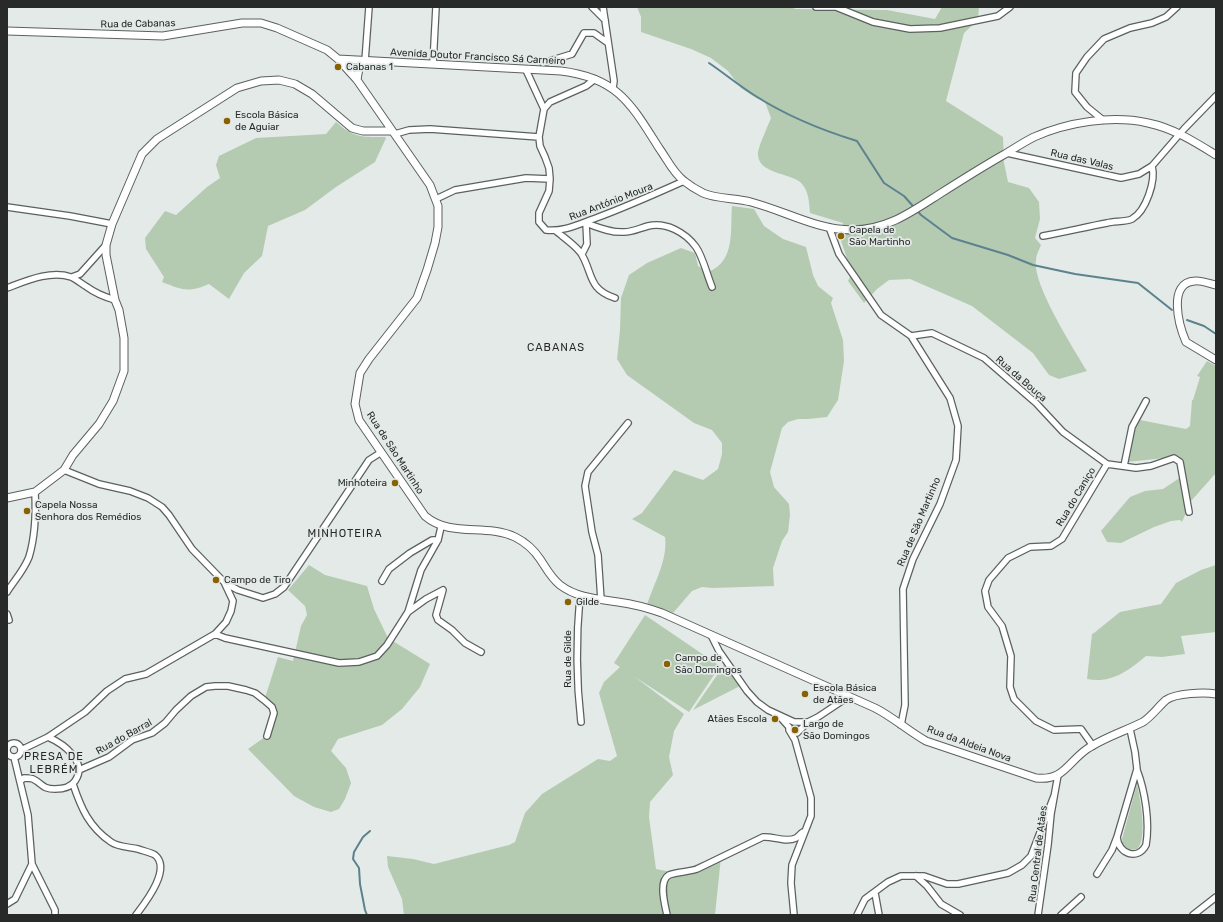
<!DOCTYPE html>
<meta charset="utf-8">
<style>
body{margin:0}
#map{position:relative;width:1223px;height:922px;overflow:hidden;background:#e3eae8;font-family:Rubik,sans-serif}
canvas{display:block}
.frame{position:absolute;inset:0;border:8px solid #282a2a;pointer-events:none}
</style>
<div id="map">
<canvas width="1223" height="922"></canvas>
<div class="frame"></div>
</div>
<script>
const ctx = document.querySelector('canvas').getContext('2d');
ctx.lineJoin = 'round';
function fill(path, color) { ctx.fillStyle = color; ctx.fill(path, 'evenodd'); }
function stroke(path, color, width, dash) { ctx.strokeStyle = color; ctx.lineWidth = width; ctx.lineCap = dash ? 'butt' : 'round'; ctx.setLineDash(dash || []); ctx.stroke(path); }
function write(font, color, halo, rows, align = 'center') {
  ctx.font = font + ' Rubik,sans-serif'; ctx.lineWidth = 3.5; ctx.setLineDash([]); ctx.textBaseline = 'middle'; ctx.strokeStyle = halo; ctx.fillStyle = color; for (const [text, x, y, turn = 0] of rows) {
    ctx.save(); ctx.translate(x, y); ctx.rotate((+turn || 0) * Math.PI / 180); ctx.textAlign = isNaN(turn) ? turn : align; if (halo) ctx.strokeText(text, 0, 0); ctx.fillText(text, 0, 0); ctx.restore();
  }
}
const green = new Path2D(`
 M637,7H789L796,9L887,10L935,19L942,7H979L978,20L964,33L946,101L1003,137L1004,163L1008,182L1029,188L1039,202L1040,219L1035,238L1041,245C1039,250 1036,255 1036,260C1032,284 1074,349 1087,371L1059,379L1049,375L1033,353L972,306L910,279L889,280L877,289L864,303L848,281L852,273L840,238L843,223L810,213C809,203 809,192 802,184C794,173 759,175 758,155C757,149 768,126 771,118L765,102L756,98L741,88L728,71L711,58L691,49L641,32V17Z
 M336,122C354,138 362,137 385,137L386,138L375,162L336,187L305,210L268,226L262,256L244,273L229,299L209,284C188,293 183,290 162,282L164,277L146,249L145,238L165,211L176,215L207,187L220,178L216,165L219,156L256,138L326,134Z
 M732,206L754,209L764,226L783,239L806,247L813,275L818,286L833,298L831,303L843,340L844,361L838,400L827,417L808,419H798L788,422L782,428L770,472L774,487L789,504L790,515L788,532L782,541L773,568L774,586L712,588L702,587L692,591L673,613L647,605C654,583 668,560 665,537L632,519L642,513L674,470L703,480L718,469L722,454V443L712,430L694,423L627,375L617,359L620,330L621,298L629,275L647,263L681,248L695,253L698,266L708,272C736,261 730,230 732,206Z
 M1207,361L1216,366V473L1191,501L1182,522L1180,520L1171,521L1154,527L1121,543L1107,542L1101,531L1130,497L1145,491L1163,489L1181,477L1174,457L1127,462L1130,441L1140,420L1186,429L1190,426L1192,400H1193L1200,377L1197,376Z
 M309,565L325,575L367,586L374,609L388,638L430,664L420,687L402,709L382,725L338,739L331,751L346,768L351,783L345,799L339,809L331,812L314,807L294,796L248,749L269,734L276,710L264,701L278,657L293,661L301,626L307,615L305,606L288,590Z
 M1216,565V632L1181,636L1185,654L1162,657L1146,656C1128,671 1111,684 1087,679L1092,634L1094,633L1120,612L1161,604L1176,583L1201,570Z
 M645,615L720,666L689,712L635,677L684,714L674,731L669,757L673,775L650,802L649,817L656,869L676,873L702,862L721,857L715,915H404L402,899L388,867L387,856L413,859L434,864L509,845L515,842L525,813L542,794L598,759L610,761L617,756L599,693L604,682L620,667L614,663Z
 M724,665L740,686L693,710Z
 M1137,784C1140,798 1148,840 1137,849L1129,850L1123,845L1122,839Z`);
const stream = new Path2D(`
 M709,63C724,73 738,85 754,95C785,115 821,130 857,141L884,183L904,196L921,215L952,238L1008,255L1033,265L1075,274L1138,283L1172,310
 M1187,320L1204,326L1216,334
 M367,915L365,910L360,884L359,868L353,859L354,852L363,837L370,831`);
const minor = new Path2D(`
 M592,7L605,20
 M603,7L614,81L613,88
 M816,7H836L873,22L910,29L940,28L998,16L1010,7
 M365,61L369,7
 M543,63L572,54L584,33H594L608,43
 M433,64L436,7
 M526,70L544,109
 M595,79L586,86L550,102L544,109L539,137L540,146L545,157L549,168L550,179L549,191L539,213V222L546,230C564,232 579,224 596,218C626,207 655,194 684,181
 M1103,120L1087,107L1075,92L1076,73L1087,57L1104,39L1130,28L1152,23L1166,17L1177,7
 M395,134L409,130L430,129L539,137
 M1007,153L1121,178L1139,174L1152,166L1184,129L1216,96
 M436,199L455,190L526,178L550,179
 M7,207L70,216L112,224
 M586,223C597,227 611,233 624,232C633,232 640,228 648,226C666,222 685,232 696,247C703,257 707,275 712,287
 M829,227L839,254L881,315L911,336L950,398L958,426L956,460L940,504L913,559L903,589L905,705L901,725
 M556,231C563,237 578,247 582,255C593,274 588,289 615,298
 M1043,236C1065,232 1086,227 1107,223C1114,221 1126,222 1132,219C1146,211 1156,181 1152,166
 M582,254L587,244L586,223
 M72,277L80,274L106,245
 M7,288C26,281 50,270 71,277C76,279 82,284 87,287C95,293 105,297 115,300
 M911,336L932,333L984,358L1036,403L1063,432L1107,464L1136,468L1151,466L1174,458L1180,462L1189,512
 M1124,466L1132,427L1146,401
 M64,470L99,484L130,491L148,498L162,507L169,515L192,549L225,583L238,590L263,598L275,594L284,587L369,460L380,453
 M382,581L389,569L410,553L432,540H438
 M7,592C14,581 24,570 29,557C35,537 36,513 35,492
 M580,595C576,638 576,679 581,722
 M601,600L598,555L592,532L585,486L588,472L628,423
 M408,612L426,599L443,590L436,615L438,620L452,630L465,643L481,652
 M7,614L9,620
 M215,634L225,638L339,663L359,662L377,656L387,645L408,612L421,570L438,540L441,527
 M711,635L719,651L747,691L757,702L768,710L794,722H808
 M780,717L789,727V730L795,740L811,798V816L792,865L791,883L794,915
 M791,733H797L808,722L818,717L845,699L847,695
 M7 750a7 7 0 1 1 14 0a7 7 0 1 1-14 0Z
 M1093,746L1081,729L1054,730L1036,721L1014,699L1010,687L1011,656L1002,626L988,607L985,591L989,580L1008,558L1030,547L1051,546L1062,539L1107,464
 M21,750L48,737L85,712L107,691L125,679L146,674L215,634L226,622L231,611L233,601L225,584
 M79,770L109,757L132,740L152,733L165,723L176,710L191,696L206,687L215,686H228L246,690L255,693L264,700L272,707L274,713L267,736
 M20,781L24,778C27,778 31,778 33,779C43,784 42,789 55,789C62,789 71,787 75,781C88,762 64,744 48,737
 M73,784C81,808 89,827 111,842C118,847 129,847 138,849C143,851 150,852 155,855C172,869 145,903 136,915
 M1117,837C1118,854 1138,861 1146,845C1150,822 1145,791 1137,770
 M32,864L55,910V915
 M1097,874L1112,850L1117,837L1137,769L1135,752L1130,729
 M916,876L927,886L941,904L960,915
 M875,893L879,915
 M7,904L15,899L32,864L28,815L14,757
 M667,915C665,905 658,881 669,875C675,872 689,872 697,869L763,837C773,836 786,843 796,838C798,837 801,833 803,832
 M857,915L865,899L888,882L901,876H924L947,884H958L1008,873L1022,865L1031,856L1054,796
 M1038,915L1048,845L1051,814L1058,775
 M1061,915L1081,897
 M1193,915L1216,897`);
const tertiary = new Path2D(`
 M7,31L163,36L242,23H261L277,28L327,50L338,59L357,80L430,185L438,206V227L435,243L427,270L417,298L369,359L360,373L355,404L359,420L425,516C451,538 485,523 515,537C525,542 534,550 540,559C546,568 551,578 560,585C577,598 598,599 618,602C633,604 648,608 662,613L875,708C893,717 908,731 926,741L1036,778C1064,781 1067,763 1087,749C1103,738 1125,731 1143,722C1152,716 1158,707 1166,700C1176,693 1204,692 1216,694
 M338,59L561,71C618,78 631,104 659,148C667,159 673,173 684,181C689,185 697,190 703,193C716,199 737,198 751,202C785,211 817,230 852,230C886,230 910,213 938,195C960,181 982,167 1005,154C1015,148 1024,142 1034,137C1068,122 1112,115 1148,123C1173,128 1195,142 1216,155
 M357,80L359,68L365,61
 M1216,285C1210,284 1201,280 1195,281C1167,282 1179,326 1186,342L1216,360
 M7,498L35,492L64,470L73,455L99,424L113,401L124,371V338L119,310L115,300L106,255V245L112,224L142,154L157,139L237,88L261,81L279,80L295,84L312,94L352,128L363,131H392`);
const markers = [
 [338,67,4,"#886200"],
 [227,121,4,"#886200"],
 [841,236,4,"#886200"],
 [395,483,4,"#886200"],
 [27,511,4,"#886200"],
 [216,580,4,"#886200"],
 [568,602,4,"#886200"],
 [667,664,4,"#886200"],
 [805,694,4,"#886200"],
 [775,719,4,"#886200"],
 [795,730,4,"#886200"]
];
const streetNames = [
 ["Rua de Cabanas",138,24,-1],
 ["Avenida Doutor Francisco Sá Carneiro",478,57,3],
 ["Rua das Valas",1082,160,13],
 ["Rua António Moura",611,202,-21],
 ["Rua da Bouça",1021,379,41],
 ["Rua de São Martinho",395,453,57],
 ["Rua do Caniço",1076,497,-59],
 ["Rua de São Martinho",919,522,-67],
 ["Rua de Gilde",568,659,-90],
 ["Rua do Barral",124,737,-29],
 ["Rua da Aldeia Nova",969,744,20],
 ["Rua Central de Atães",1038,854,-83]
];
const poiNames = [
 ["Cabanas 1",346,67],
 ["Escola Básica",235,115],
 ["de Aguiar",235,127],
 ["Capela de",849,230],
 ["São Martinho",849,242],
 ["Minhoteira",387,483,"right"],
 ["Capela Nossa",35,505],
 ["Senhora dos Remédios",35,517],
 ["Campo de Tiro",224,580],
 ["Gilde",576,602],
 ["Campo de",675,658],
 ["São Domingos",675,670],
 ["Escola Básica",813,688],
 ["de Atães",813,700],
 ["Atães Escola",767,719,"right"],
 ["Largo de",803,724],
 ["São Domingos",803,736]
];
const neighbourhoodNames = [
 ["CABANAS",556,348],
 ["MINHOTEIRA",345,534],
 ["PRESA DE",54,757],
 ["LEBRÉM",54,770]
];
fill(green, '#b4cbb1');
stroke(stream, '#5c828f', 2);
stroke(minor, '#5b6160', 8);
stroke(tertiary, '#5b6160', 9);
stroke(minor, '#fff', 5.5);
stroke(tertiary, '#fff', 7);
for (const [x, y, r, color] of markers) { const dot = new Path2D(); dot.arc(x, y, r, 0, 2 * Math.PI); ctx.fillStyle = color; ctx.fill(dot); stroke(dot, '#e3eae8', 1.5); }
write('10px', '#282a2a', '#e3eae8', streetNames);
write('10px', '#282a2a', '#e3eae8', poiNames, 'left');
ctx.letterSpacing = '1px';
write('11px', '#282a2a', '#e3eae8', neighbourhoodNames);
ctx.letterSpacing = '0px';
</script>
